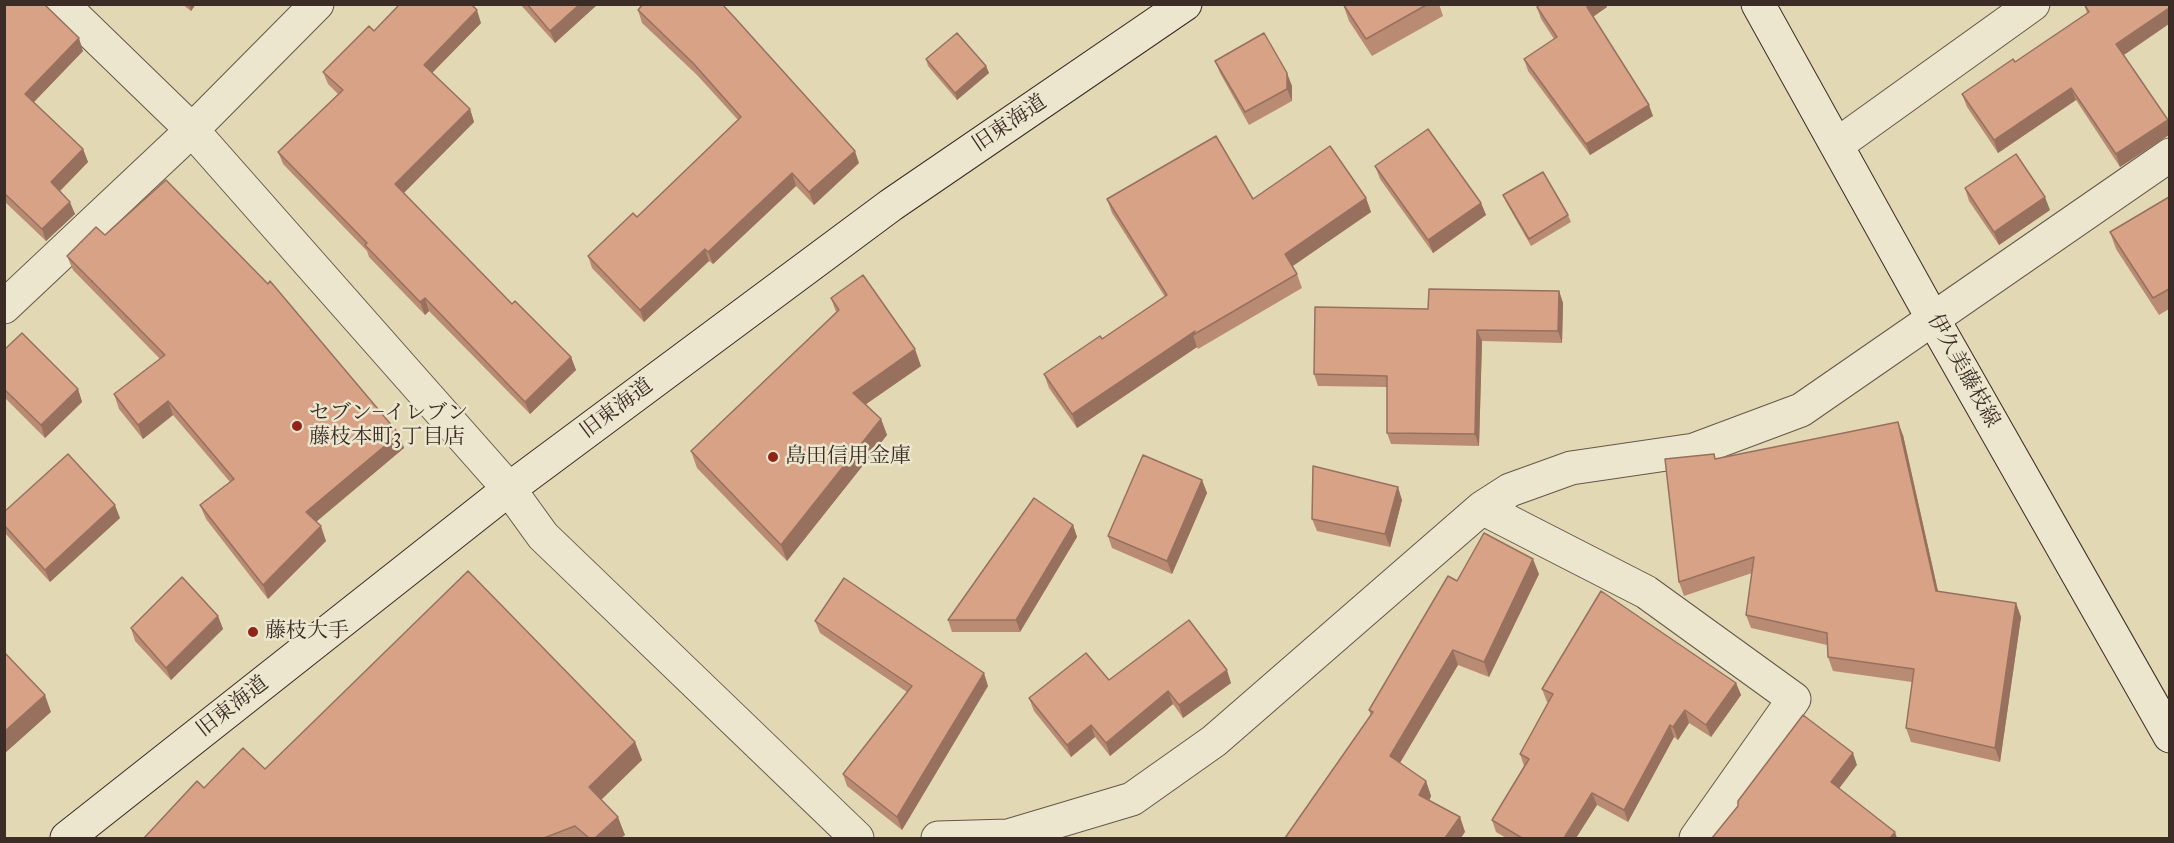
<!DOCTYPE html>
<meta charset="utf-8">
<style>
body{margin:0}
#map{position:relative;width:2174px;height:843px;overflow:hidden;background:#e2d8b4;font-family:"IM FELL Great Primer",serif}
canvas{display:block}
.frame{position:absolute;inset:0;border:6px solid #3b2c26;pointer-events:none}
</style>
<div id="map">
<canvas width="2174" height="843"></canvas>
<div class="frame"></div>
</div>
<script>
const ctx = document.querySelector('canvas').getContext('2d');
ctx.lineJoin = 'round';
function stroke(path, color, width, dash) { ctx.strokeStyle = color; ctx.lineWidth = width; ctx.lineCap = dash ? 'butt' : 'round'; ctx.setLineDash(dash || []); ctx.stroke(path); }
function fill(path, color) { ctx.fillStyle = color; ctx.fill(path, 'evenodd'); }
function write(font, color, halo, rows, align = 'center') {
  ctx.font = font + ' "IM FELL Great Primer","Noto Serif JP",serif'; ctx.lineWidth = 5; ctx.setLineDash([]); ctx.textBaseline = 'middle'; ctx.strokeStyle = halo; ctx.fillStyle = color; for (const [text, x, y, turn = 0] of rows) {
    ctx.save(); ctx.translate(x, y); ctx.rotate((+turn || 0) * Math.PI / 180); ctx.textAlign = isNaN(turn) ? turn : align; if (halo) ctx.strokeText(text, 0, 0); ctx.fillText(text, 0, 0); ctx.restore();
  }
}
const street = new Path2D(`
 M62,4L192,130L509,489L543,536L857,838
 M1838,144L2033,4
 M4,307L192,130L317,4
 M1482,508L1646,592L1794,699L1696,838
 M938,838L1008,836L1132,799L1214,741L1482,508L1510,490L1571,468L1694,450L1801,410L2170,155`);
const secondary = new Path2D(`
 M1758,4L1933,319L2170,736
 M67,838L509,489L891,205L1185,4`);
const wall = new Path2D(`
 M4,4L83,51L34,102L83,149L88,162L60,191L75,214L46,241L4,201Z
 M182,4H196L191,11Z
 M520,4H598L555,43Z
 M1343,4H1439L1443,16L1372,56L1349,21Z
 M2084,4L2124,55L2169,125V135L2120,167L2076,100L1998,153L1967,107L1962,94L2015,62L2087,13Z
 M1537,7H1607L1593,17L1653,116L1590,155L1528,71L1524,59L1554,39L1541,19Z
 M638,10L859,163L814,205L796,186L713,264L709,261L644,322L592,268L588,256L637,217L738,120L697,75L642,23Z
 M481,23L432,73L470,109L474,122L403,193L512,304L571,357L576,370L530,414L429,311L425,315L369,257L367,251L283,164L278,152L338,94L328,84L323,72L374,31Z
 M926,59L986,66L989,73L957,100L928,66Z
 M1215,61L1292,86V101L1249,125L1220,73Z
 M1375,166L1481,203L1486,215L1433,253L1380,179Z
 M1965,188L2050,210L1999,245L1969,201Z
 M1503,195L1568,215L1571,222L1531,246L1506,202Z
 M2169,197V309L2159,315L2116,249L2110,232Z
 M1366,198L1371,212L1292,266L1297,274L1302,288L1198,349L1197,347L1077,428L1049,388L1044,374L1102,339L1165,297L1112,213L1107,199H1253Z
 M105,235L399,434L404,448L316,522L326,541L268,599L206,519L200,505L230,482L173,415L143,439L119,409L114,394L160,359L73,270L67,256Z
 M1559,291L1563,303L1562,343L1482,341L1479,446L1391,444L1387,433V387L1318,386L1314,374L1428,309Z
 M831,298L921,366L866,404L881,419L887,435L787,561L697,468L691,451L836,312Z
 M4,350L78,389L82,402L45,438L4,397Z
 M1903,435L1938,591L2016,603L2021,617L2000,762L1911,742L1906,728L1912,682L1833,671L1828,657L1827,645L1751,628L1746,615L1752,573L1684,596L1679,582L1716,459Z
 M1202,480L1207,493L1172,574L1112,548L1108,536Z
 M1402,500L1390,547L1317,531L1312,519Z
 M4,512L120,518L50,582L4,532Z
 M1073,525L1077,537L1020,632H952L948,620Z
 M1539,574L1489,677L1458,665L1400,763L1426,781L1431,796L1429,801L1460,817L1465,832L1285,838L1371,716L1369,710L1457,581Z
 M218,616L223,629L171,680L135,641L131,628Z
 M815,621L988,686L902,830L847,786L843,774L907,692L820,633Z
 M1109,680L1231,683L1183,718L1173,704L1110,756L1095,737L1071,757L1034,711L1029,698Z
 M1736,683L1741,695L1711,737L1689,723L1678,740L1674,737L1628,822L1597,805L1576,838H1506L1496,832L1492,820L1524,766L1520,754L1548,702H1547L1542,689Z
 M635,742L642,760L601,799L625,835L621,838H144L204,788L265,769Z`);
const shadedWall = new Path2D(`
 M189,4H196L191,11Z
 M580,4H598L555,43L550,31Z
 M1590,4H1606L1607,7L1591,18L1587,7Z
 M2169,8V24L2121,57L2116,44Z
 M477,10L481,23L428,77L424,65Z
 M79,38L83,51L30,106L25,94Z
 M986,66L989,73L957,100L955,93Z
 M1287,73L1292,86V101L1287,89Z
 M2071,88L2076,100L1998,153L1994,140Z
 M1649,105L1653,116L1590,155L1586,144Z
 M470,109L474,122L400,197L395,184Z
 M2168,120L2169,125V135L2120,167L2116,154Z
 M83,149L88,162L56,195L51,182Z
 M855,151L859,163L814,205L809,192Z
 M792,173L796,186L713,264L708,252Z
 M2045,197L2050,210L1999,245L1994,232Z
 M1366,198L1371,212L1290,268L1285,254Z
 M70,202L75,214L46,241L42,229Z
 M1481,203L1486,215L1433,253L1428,240Z
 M705,249L709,261L644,322L640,310Z
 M1559,291L1563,303L1562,343L1558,331Z
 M425,298L429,311L425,315L420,302Z
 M1477,330L1482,341L1479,446L1475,434Z
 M1195,331L1193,335L1197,347L1077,428L1072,414Z
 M915,349L921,366L859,409L853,393Z
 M571,357L576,370L530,414L525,402Z
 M78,389L82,402L45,438L41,425Z
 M168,401L173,415L143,439L138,425Z
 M881,419L887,435L787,561L781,545Z
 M1898,422L1903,435L1941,605L1936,591Z
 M399,434L404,448L311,526L306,512Z
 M1202,480L1207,493L1172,574L1167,561Z
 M1398,487L1402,500L1390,547L1385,534Z
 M115,505L120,518L50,582L45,570Z
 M1073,525L1077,537L1020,632L1016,620Z
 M321,526L326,541L268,599L263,585Z
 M1533,559L1539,574L1489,677L1484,662Z
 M2016,603L2021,617L2000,762L1995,748Z
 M218,616L223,629L171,680L166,668Z
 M1453,650L1458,665L1395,771L1390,756Z
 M1227,670L1231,683L1183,718L1179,705Z
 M984,673L988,686L902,830L897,817Z
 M1736,683L1741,695L1711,737L1706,725Z
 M1168,691L1173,704L1110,756L1106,743Z
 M45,695L51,712L4,754V732Z
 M1685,710L1689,723L1678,740L1673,727Z
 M1091,725L1095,737L1071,757L1067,745Z
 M1670,725L1674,737L1628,822L1624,810Z
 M635,742L642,760L596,805L589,787Z
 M1853,753L1857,765L1835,794L1831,782Z
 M1426,781L1431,796L1425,810L1419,795Z
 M1592,793L1597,805L1576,838H1564Z
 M618,817L625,835L621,838H595Z
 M1460,817L1465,832L1461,838H1445Z
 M1895,832L1897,838H1890Z`);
const building = new Path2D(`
 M4,4H44L79,38L25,94L83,149L51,182L70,202L42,229L4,193Z
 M400,4H471L477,10L424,65L470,109L395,184L512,304L515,301L571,357L525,402L425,298L420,302L365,245L367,243L278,152L343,90L323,72L369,26L374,31Z
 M527,4H580L550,31Z
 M643,4H722L735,18L855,151L809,192L792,173L708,252L705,249L640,310L588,256L633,213L637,217L741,117L693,63L638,10Z
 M1343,4H1428L1366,39Z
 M1541,4H1590L1587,7L1649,105L1586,144L1524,59L1557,37L1537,7Z
 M2084,4H2169V8L2116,44L2168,120L2116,154L2071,88L1994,140L1962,94L2013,59L2015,62L2089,12Z
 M957,33L986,66L955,93L926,59Z
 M1264,33L1287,73V89L1245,112L1215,61Z
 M1428,129L1481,203L1428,240L1375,166Z
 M1216,136L1253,199L1330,146L1366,198L1285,254L1297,274L1193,335L1195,331L1072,414L1044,374L1100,336L1102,339L1167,295L1107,199Z
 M2016,154L2045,197L1994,232L1965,188Z
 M1543,172L1568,215L1529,239L1503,195Z
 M166,180L268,284L270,281L399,434L306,512L321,526L263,585L200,505L234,479L168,401L138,425L114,394L165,355L67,256L96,227L105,235Z
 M2169,197V289L2153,298L2110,232Z
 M863,275L915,349L853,393L881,419L781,545L691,451L839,310L831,298Z
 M1429,289L1559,291L1558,331L1477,330L1475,434L1387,433V376L1314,374L1315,307L1428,309Z
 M22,333L78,389L41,425L4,389V350Z
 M1898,422L1936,591L2016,603L1995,748L1906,728L1914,669L1828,657L1827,633L1746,615L1754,557L1679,582L1665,459L1714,454L1715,459Z
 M68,454L115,505L45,570L4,525V512Z
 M1143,455L1202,480L1167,561L1108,536Z
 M1313,466L1398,487L1385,534L1312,519Z
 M1034,498L1073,525L1016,620H948Z
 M1484,533L1533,559L1484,662L1453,650L1390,756L1426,781L1419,795L1460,817L1445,838H1285L1373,712L1369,710L1448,576L1457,581Z
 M468,571L635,742L589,787L618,817L595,838H589L575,826L544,838H144L197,781L204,788L243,748L265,769Z
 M182,577L218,616L166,668L131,628Z
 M844,578L984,673L897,817L843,774L912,686L815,621Z
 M1601,591L1736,683L1706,725L1685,710L1673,727L1670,725L1624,810L1592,793L1564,838H1522L1492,820L1529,759L1520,754L1553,694L1542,689Z
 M1189,620L1227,670L1179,705L1168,691L1106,743L1091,725L1067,745L1029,698L1086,653L1109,680Z
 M4,652L45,695L4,732Z
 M1803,715L1853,753L1831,782L1895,832L1890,838H1712L1738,806V801Z`);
const markers = [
 [297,426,6,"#8f2418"],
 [773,457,6,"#8f2418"],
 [253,632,6,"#8f2418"]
];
const streetNames = [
 ["旧東海道",1010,124,-34],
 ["伊久美藤枝線",1963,371,61],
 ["旧東海道",617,409,-37],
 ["旧東海道",233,707,-38]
];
const poiNames = [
 ["セブン−イレブン",309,414],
 ["藤枝本町3丁目店",309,438],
 ["島田信用金庫",785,457],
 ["藤枝大手",265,632]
];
stroke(street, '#65574a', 35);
stroke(secondary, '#3b2c26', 35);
stroke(street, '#ece6ce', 33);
stroke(secondary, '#ece6ce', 33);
fill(wall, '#ba8b73');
fill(shadedWall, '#97715e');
fill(building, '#d8a286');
stroke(building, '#97715e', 1.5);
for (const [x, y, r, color] of markers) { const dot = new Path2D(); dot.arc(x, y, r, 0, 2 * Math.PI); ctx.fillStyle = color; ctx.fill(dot); stroke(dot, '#ece6ce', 2); }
write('21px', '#3b2c26', '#ece6ce', streetNames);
write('21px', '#3b2c26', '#ece6ce', poiNames, 'left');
</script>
